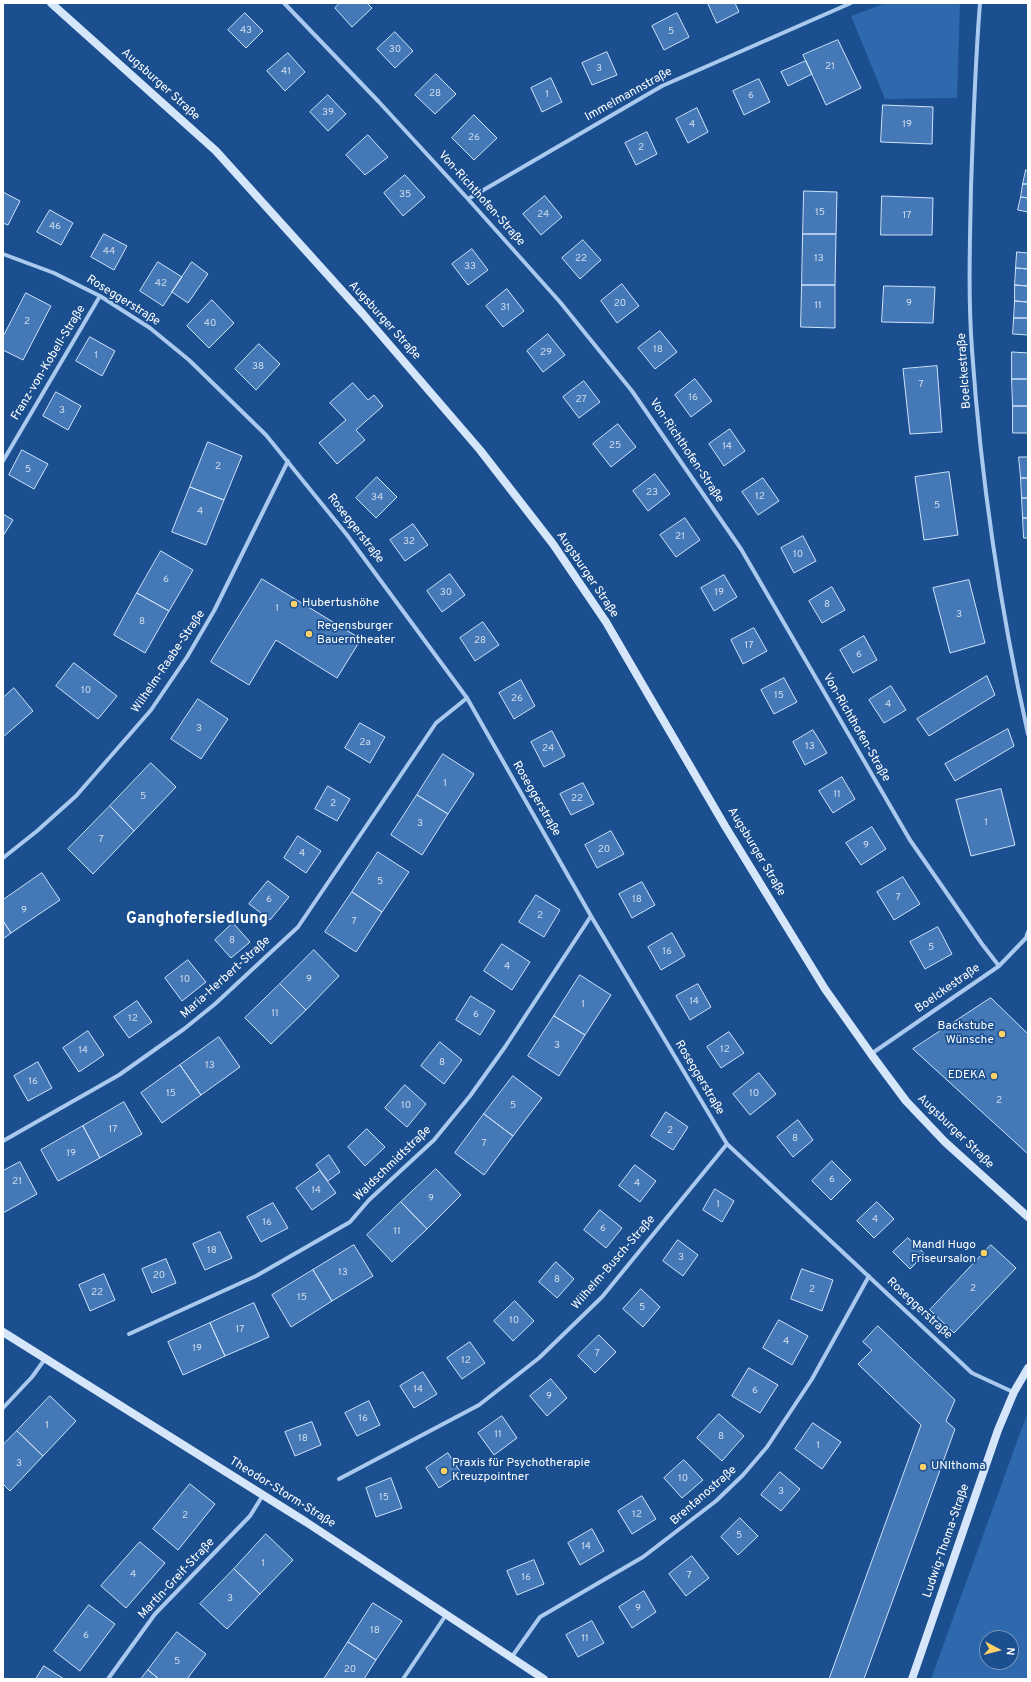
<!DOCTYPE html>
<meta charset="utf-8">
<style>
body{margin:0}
#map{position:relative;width:1031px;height:1682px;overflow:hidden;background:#1b4f8f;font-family:Overpass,sans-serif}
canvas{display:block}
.frame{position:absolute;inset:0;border:4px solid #fff;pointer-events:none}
.north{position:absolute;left:979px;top:1630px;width:40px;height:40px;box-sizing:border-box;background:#1b4f8f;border:1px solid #7695bc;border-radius:50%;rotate:97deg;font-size:11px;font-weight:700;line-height:16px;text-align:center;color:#fff}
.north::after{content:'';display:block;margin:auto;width:14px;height:18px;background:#ffd166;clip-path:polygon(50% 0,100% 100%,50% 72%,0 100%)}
</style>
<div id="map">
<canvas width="1031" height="1682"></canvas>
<div class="frame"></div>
<div class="north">N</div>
</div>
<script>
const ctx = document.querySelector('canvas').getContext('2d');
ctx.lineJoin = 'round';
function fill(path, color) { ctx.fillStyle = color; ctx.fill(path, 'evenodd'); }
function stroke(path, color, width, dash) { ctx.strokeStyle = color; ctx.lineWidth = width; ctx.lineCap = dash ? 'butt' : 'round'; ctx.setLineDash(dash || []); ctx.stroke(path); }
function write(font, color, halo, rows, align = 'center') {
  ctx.font = font + ' Overpass,sans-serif'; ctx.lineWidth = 3.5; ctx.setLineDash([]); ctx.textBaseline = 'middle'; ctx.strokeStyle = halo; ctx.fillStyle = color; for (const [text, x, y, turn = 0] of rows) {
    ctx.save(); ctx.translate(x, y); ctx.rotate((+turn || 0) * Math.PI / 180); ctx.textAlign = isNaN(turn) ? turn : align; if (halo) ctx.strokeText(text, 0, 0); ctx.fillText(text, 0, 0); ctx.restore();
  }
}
const green = new Path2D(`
 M886,3H960L957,98L885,99L851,16Z
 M1028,1411V1679H931L1027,1414ZM987,1638H1011V1662H987Z`);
const building = new Path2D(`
 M340,3H367L372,8L352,27L335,8Z
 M708,3H735L739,12L717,23Z
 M245,13L263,31L246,48L228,30Z
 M677,13L689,37L664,50L652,26Z
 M395,32L413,51L395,68L377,49Z
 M838,40L861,88L826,105L803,55Z
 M607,52L617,75L592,85L582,63Z
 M288,53L305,72L285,91L267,71Z
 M806,61L812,74L788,86L781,72Z
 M436,74L456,94L435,114L415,95Z
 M551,78L562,102L542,112L531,88Z
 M759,79L770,102L744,115L733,91Z
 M328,95L346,114L328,131L310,112Z
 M883,105L933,107L932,144L881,142Z
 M697,108L708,132L688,143L676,119Z
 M474,115L497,138L474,160L452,138Z
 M647,132L657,154L636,165L625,143Z
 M368,135L388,157L365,175L346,155Z
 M1026,170L1028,171V184H1023Z
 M405,175L425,197L403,216L384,193Z
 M1023,184H1028V198L1021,197Z
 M804,191L837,192L836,234H803Z
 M3,192L20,201L8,225L3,223Z
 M545,196L562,217L541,235L523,214Z
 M882,196L933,198L932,235H881Z
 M1021,197L1028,198V212L1018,210Z
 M50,210L73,223L61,245L37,232Z
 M104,234L127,246L114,270L91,257Z
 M803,234H836L835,285H802Z
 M583,240L601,260L580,279L562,258Z
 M472,249L488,270L468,285L452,264Z
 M1017,252L1028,253V269L1016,268Z
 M158,262L182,277L163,306L140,291Z
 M192,262L208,274L188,303L172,292Z
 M1016,268L1028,269V286L1015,285Z
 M622,284L639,306L617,323L601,301Z
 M802,285H835V328L801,327Z
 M1015,285L1028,286V302L1015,301Z
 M884,286L935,287L933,323L882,322Z
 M507,289L524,311L503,327L486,306Z
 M26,293L51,306L23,360L3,350V337Z
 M212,300L234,323L209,348L187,326Z
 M1015,301L1028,302V318H1014Z
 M1014,318H1028V335L1013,334Z
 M660,331L677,352L655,369L638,348Z
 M548,334L565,355L543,372L527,351Z
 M90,337L115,351L102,376L76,361Z
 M259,344L280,364L256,390L235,369Z
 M1012,352L1028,353V379H1012Z
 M937,366L942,432L910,434L903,369Z
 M695,379L712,401L691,417L675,395Z
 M1012,379H1028V406H1013Z
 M584,381L600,402L579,418L563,397Z
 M353,383L368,400L374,395L383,406L356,430L365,440L337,464L319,443L346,420L330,403Z
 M56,392L81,406L68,430L43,416Z
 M1013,406H1028V433H1013Z
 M618,424L636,447L611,467L593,444Z
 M730,429L745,451L724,466L709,444Z
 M208,442L242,456L224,500L190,487Z
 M22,450L48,464L34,489L9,475Z
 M1019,457H1028V478H1021Z
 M949,472L958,535L924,540L915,477Z
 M655,474L670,494L648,511L633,491Z
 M377,477L397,497L376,518L356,498Z
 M763,478L779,501L758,515L742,492Z
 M1021,478H1028V498H1022Z
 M190,487L224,500L206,545L172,532Z
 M1022,498H1028V518H1023Z
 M3,514L13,520L3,536Z
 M685,518L700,540L676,557L660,535Z
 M1023,518H1028V538H1024Z
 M413,524L428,545L405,561L390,540Z
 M803,536L816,561L794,573L781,548Z
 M161,551L193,570L169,611L137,593Z
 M450,574L465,595L442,612L427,591Z
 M724,575L737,597L714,611L701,588Z
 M262,579L361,639L337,678L276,640L249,685L211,662Z
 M969,580L985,643L950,653L933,588Z
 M832,587L845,610L822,623L809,601Z
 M137,593L169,611L145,653L114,635Z
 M483,622L499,645L475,661L460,638Z
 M754,628L767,651L743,664L731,640Z
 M864,636L877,660L853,673L840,650Z
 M74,663L117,696L98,719L56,686Z
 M987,676L995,695L929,736L917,719Z
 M784,678L797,702L774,714L761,690Z
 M521,680L535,706L514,719L499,693Z
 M891,686L906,710L884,723L869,700Z
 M14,688L33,711L3,737V698Z
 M198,699L228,719L201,759L171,739Z
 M360,723L385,737L370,763L345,748Z
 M1008,729L1014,746L955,781L945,764Z
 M813,730L827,753L805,765L793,742Z
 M552,731L565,756L544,767L531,742Z
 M443,754L474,774L448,814L417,795Z
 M151,763L176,787L134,831L110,806Z
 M842,777L855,799L833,813L819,791Z
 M583,783L594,804L571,815L560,794Z
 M328,786L350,799L337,821L315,809Z
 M1001,789L1015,845L971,856L956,800Z
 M417,795L448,814L422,855L391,835Z
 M110,806L134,831L93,874L68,849Z
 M872,827L886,849L861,865L846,843Z
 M611,831L624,854L597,868L585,845Z
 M298,836L321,851L306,873L284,858Z
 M378,852L409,872L382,912L352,892Z
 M42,873L60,900L11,933L3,921V900Z
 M903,877L920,904L894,920L877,892Z
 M268,881L289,897L270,920L249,904Z
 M642,882L655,905L632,918L619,894Z
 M352,892L382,912L356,952L325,932Z
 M536,895L560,910L544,937L519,922Z
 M3,921L11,933L3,939Z
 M233,923L250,942L231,958L215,940Z
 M938,927L952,954L925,969L910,942Z
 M672,933L685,956L661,970L648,947Z
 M502,944L530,962L512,990L484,971Z
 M314,950L339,976L306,1010L280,984Z
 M188,960L206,982L182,1001L165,978Z
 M580,975L611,995L585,1035L554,1016Z
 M280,984L306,1010L271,1044L245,1018Z
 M698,984L711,1007L690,1020L676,996Z
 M471,996L495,1011L480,1035L456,1020Z
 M991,998L1028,1034V1154L913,1049Z
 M137,1001L152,1022L129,1038L114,1017Z
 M554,1016L585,1035L559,1076L528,1056Z
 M88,1031L104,1055L79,1072L63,1048Z
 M729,1032L744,1053L721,1068L707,1047Z
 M219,1037L240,1067L201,1095L180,1065Z
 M440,1042L462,1060L444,1084L421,1066Z
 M38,1062L52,1088L28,1101L14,1076Z
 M180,1065L201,1095L162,1123L141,1093Z
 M759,1073L776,1094L750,1115L733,1094Z
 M513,1076L542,1098L513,1136L484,1114Z
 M405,1085L426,1104L407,1127L385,1108Z
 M124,1102L142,1134L100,1158L83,1126Z
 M666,1112L688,1127L673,1150L651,1136Z
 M484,1114L513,1136L484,1175L455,1153Z
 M798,1120L813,1140L793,1157L777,1137Z
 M83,1126L100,1158L58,1181L41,1150Z
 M367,1129L385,1147L365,1166L348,1147Z
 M329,1155L340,1172L328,1181L316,1165Z
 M832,1161L851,1180L831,1200L812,1181Z
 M20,1162L37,1194L3,1213V1171Z
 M635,1165L656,1181L640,1202L619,1186Z
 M436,1169L461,1195L427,1229L401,1202Z
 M320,1171L336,1193L312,1210L296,1188Z
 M715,1189L734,1201L722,1222L703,1210Z
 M401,1202L427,1229L392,1262L367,1235Z
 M877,1202L894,1219L874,1238L857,1221Z
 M273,1203L288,1228L261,1242L247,1217Z
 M600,1210L622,1228L606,1248L584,1230Z
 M220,1232L232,1258L205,1270L193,1244Z
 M908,1238L925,1254L910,1269L893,1252Z
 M678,1240L698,1255L683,1276L663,1261Z
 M354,1245L373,1276L332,1301L313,1270Z
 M991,1245L1016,1268L954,1333L930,1310Z
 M166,1259L176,1283L152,1293L142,1269Z
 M556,1262L574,1279L557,1298L539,1282Z
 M802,1269L833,1280L822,1311L791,1299Z
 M313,1270L332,1301L291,1327L272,1295Z
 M104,1274L115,1300L90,1311L79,1285Z
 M641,1289L660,1307L643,1327L623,1309Z
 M515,1301L534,1321L513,1341L494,1321Z
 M254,1303L269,1337L225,1356L210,1323Z
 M779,1320L808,1336L792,1365L763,1348Z
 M210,1323L225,1356L183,1375L168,1342Z
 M878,1326L955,1400L946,1421L955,1429L864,1679H829L921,1425L858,1364L872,1350L863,1342Z
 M599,1335L616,1352L595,1373L578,1356Z
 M470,1342L485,1363L462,1379L447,1358Z
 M749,1368L778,1385L760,1413L732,1396Z
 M423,1372L437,1394L414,1408L400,1386Z
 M551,1379L567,1398L547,1416L530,1396Z
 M50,1396L76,1421L43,1456L17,1431Z
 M369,1401L380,1425L357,1436L345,1413Z
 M719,1414L744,1436L722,1461L697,1438Z
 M502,1416L517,1438L494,1455L478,1433Z
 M312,1422L321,1445L295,1456L285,1432Z
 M813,1423L841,1442L822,1469L795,1449Z
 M17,1431L43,1456L10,1491L3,1484V1445Z
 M448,1453L461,1473L439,1488L426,1468Z
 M684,1460L703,1480L682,1498L664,1478Z
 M780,1472L800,1489L781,1511L761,1495Z
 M391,1478L402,1508L376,1517L366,1488Z
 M190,1484L215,1504L178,1550L153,1529Z
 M642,1496L656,1519L632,1534L618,1511Z
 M740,1518L758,1536L738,1555L721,1537Z
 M592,1529L604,1551L580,1565L568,1543Z
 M266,1534L293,1560L260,1594L234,1569Z
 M140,1542L165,1563L126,1608L101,1586Z
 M692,1556L709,1578L686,1596L669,1574Z
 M534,1560L544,1584L517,1595L507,1571Z
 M234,1569L260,1594L227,1629L200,1604Z
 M644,1591L656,1612L632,1628L619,1607Z
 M373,1603L402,1621L376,1660L348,1642Z
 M89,1605L115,1624L80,1671L54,1651Z
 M592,1621L604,1643L578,1657L566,1635Z
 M177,1632L206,1654L187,1679H159L148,1670Z
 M348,1642L376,1660L364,1679H324Z
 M44,1666L64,1679H36Z
 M148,1670L159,1679H141Z`);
const street = new Path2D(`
 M284,3L379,102L468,199L560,302L632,391L741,549L910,840L982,944L999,966
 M980,3C975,65 973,126 971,188C970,242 968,297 972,350C981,479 1000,608 1028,734
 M468,199L662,86L851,3
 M3,254L54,273L100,296L150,328L189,360L266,435L347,535L467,698L591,916L727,1144L972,1373L1013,1392
 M3,461L100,296
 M3,858L37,831L76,796L151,710L187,657L214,611L288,461
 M871,1054L999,966L1026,938L1028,932
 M3,1141L119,1075L184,1029L215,1004L298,927L436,723L467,698
 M129,1334L256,1276L350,1222L369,1200L434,1140L470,1096L505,1047L591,916
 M3,1408L32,1377L45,1359
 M339,1479L479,1405L539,1358L602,1297L727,1144
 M511,1658L540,1617L643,1557L716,1501L743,1475L767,1447L812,1379L869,1276
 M108,1679L155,1614L250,1516L263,1495
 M403,1679L446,1615`);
const secondary = new Path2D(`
 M51,3L216,151L363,314L480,450L553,544L606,622L725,826L825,989L871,1054L906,1101L945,1142L1028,1217
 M3,1332L306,1522L544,1679
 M912,1679L998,1430L1014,1392L1028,1368`);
const markers = [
 [294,604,4,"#ffd166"],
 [309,634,4,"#ffd166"],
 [1002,1034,4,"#ffd166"],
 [994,1076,4,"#ffd166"],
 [984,1253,4,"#ffd166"],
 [923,1467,4,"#ffd166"],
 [444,1471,4,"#ffd166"]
];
const numberNames = [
 ["43",246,31],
 ["5",671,32],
 ["30",395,50],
 ["21",830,67],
 ["3",599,69],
 ["41",286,72],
 ["28",435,94],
 ["1",547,95],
 ["6",751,96],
 ["39",328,113],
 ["4",692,125],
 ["19",907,125],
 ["26",474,138],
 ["2",641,148],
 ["35",405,195],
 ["15",820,213],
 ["24",543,215],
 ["17",907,216],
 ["46",55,227],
 ["44",109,252],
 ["22",581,259],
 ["13",819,259],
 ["33",470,267],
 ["42",161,284],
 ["20",620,304],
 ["9",909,304],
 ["11",818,306],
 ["31",505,308],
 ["2",27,322],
 ["40",210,324],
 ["18",658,350],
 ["29",546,353],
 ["1",96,356],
 ["38",258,367],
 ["7",921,385],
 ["16",693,398],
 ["27",581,400],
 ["3",62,411],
 ["25",615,446],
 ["14",727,447],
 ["2",218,467],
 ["5",28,470],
 ["23",652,493],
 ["12",760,497],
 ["34",377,498],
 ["5",937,506],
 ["4",200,512],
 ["21",680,537],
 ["32",409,542],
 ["10",798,555],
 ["6",166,580],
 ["30",446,593],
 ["19",719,593],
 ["8",827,605],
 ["1",277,609],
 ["3",959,615],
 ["8",142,622],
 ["28",480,641],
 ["17",749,646],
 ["6",859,655],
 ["10",86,691],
 ["15",779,696],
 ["26",517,699],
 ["4",888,705],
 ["3",199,729],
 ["2a",365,743],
 ["13",810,747],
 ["24",548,749],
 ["1",445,784],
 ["11",837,795],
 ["5",143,797],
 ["22",577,799],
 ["2",333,804],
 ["1",986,823],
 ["3",420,824],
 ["7",101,840],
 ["9",866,846],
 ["20",604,850],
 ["4",302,854],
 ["5",380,882],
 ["7",898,898],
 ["6",269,900],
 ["18",637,900],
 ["9",24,911],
 ["2",540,916],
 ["7",354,922],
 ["8",232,941],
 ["5",931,948],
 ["16",667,952],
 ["4",507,967],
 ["10",185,980],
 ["9",309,980],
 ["14",694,1002],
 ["1",583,1005],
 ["11",275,1014],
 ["6",476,1015],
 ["12",133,1019],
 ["3",557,1046],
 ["12",725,1050],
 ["14",83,1051],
 ["8",442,1063],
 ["13",210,1066],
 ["16",33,1082],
 ["15",171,1094],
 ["10",754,1094],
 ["2",999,1101],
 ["10",406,1106],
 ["5",513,1106],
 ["17",113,1130],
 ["2",670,1131],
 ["8",795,1139],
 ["7",484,1144],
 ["19",71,1154],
 ["6",832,1180],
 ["21",17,1182],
 ["4",637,1184],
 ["14",316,1191],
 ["9",431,1199],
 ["1",718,1205],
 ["4",875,1220],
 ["16",267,1223],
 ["6",603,1229],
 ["11",397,1232],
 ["18",212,1251],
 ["3",681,1258],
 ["13",343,1273],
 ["20",159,1276],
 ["8",557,1280],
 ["2",973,1289],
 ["2",812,1290],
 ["22",97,1293],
 ["15",302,1298],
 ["5",642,1308],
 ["10",514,1321],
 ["17",240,1330],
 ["4",786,1342],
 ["19",197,1349],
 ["7",597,1354],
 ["12",466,1361],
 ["14",418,1390],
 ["6",755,1391],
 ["9",549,1397],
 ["16",363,1419],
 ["1",47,1426],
 ["11",498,1435],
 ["8",721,1437],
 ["18",303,1439],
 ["1",818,1446],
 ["3",19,1464],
 ["10",683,1479],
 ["3",781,1492],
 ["15",384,1498],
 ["12",637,1515],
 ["2",185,1516],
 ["5",739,1536],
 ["14",586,1547],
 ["1",263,1564],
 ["4",133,1575],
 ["7",689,1576],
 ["16",526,1578],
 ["3",230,1599],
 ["9",638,1609],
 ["18",375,1631],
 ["6",86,1636],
 ["11",585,1639],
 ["5",177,1662],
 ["20",350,1670]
];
const streetNames = [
 ["Augsburger Straße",160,85,42],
 ["Immelmannstraße",629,95,-29],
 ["Von-Richthofen-Straße",481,199,48],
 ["Roseggerstraße",123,301,32],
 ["Augsburger Straße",384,321,48],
 ["Franz-von-Kobell-Straße",49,363,-59],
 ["Boelckestraße",965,371,-94],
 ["Von-Richthofen-Straße",686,451,56],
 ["Roseggerstraße",355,529,52],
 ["Augsburger Straße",587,575,56],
 ["Wilhelm-Raabe-Straße",169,662,-56],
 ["Von-Richthofen-Straße",856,728,60],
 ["Roseggerstraße",536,799,60],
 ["Augsburger Straße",756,852,59],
 ["Maria-Herbert-Straße",226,978,-42],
 ["Boelckestraße",948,989,-35],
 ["Roseggerstraße",699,1078,59],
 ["Augsburger Straße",955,1132,44],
 ["Waldschmidtstraße",393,1164,-44],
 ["Wilhelm-Busch-Straße",614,1263,-49],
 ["Roseggerstraße",919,1309,43],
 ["Theodor-Storm-Straße",282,1493,32],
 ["Brentanostraße",704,1496,-41],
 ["Ludwig-Thoma-Straße",947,1541,-71],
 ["Martin-Greif-Straße",177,1579,-47]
];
const poiNames = [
 ["Hubertushöhe",302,604],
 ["Regensburger",317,627],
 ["Bauerntheater",317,641],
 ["Backstube",994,1027,"right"],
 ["Wünsche",994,1041,"right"],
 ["EDEKA",986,1076,"right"],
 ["Mandl Hugo",976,1246,"right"],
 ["Friseursalon",976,1260,"right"],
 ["Praxis für Psychotherapie",452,1464],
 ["Kreuzpointner",452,1478],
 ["UNIthoma",931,1467]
];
const districtNames = [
 ["Ganghofersiedlung",197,920]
];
fill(green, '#2e69ad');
fill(building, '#4478b7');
stroke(building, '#cfe3fa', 1);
stroke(street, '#a9c9ee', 4);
stroke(secondary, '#d6e6fa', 8);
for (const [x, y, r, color] of markers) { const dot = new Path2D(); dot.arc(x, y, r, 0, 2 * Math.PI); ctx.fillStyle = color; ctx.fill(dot); stroke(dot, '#1b4f8f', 1.5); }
write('10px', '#d0dded', null, numberNames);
write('12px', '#fff', '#1b4f8f', streetNames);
write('12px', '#fff', '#1b4f8f', poiNames, 'left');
write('bold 16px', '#fff', '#1b4f8f', districtNames);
</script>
